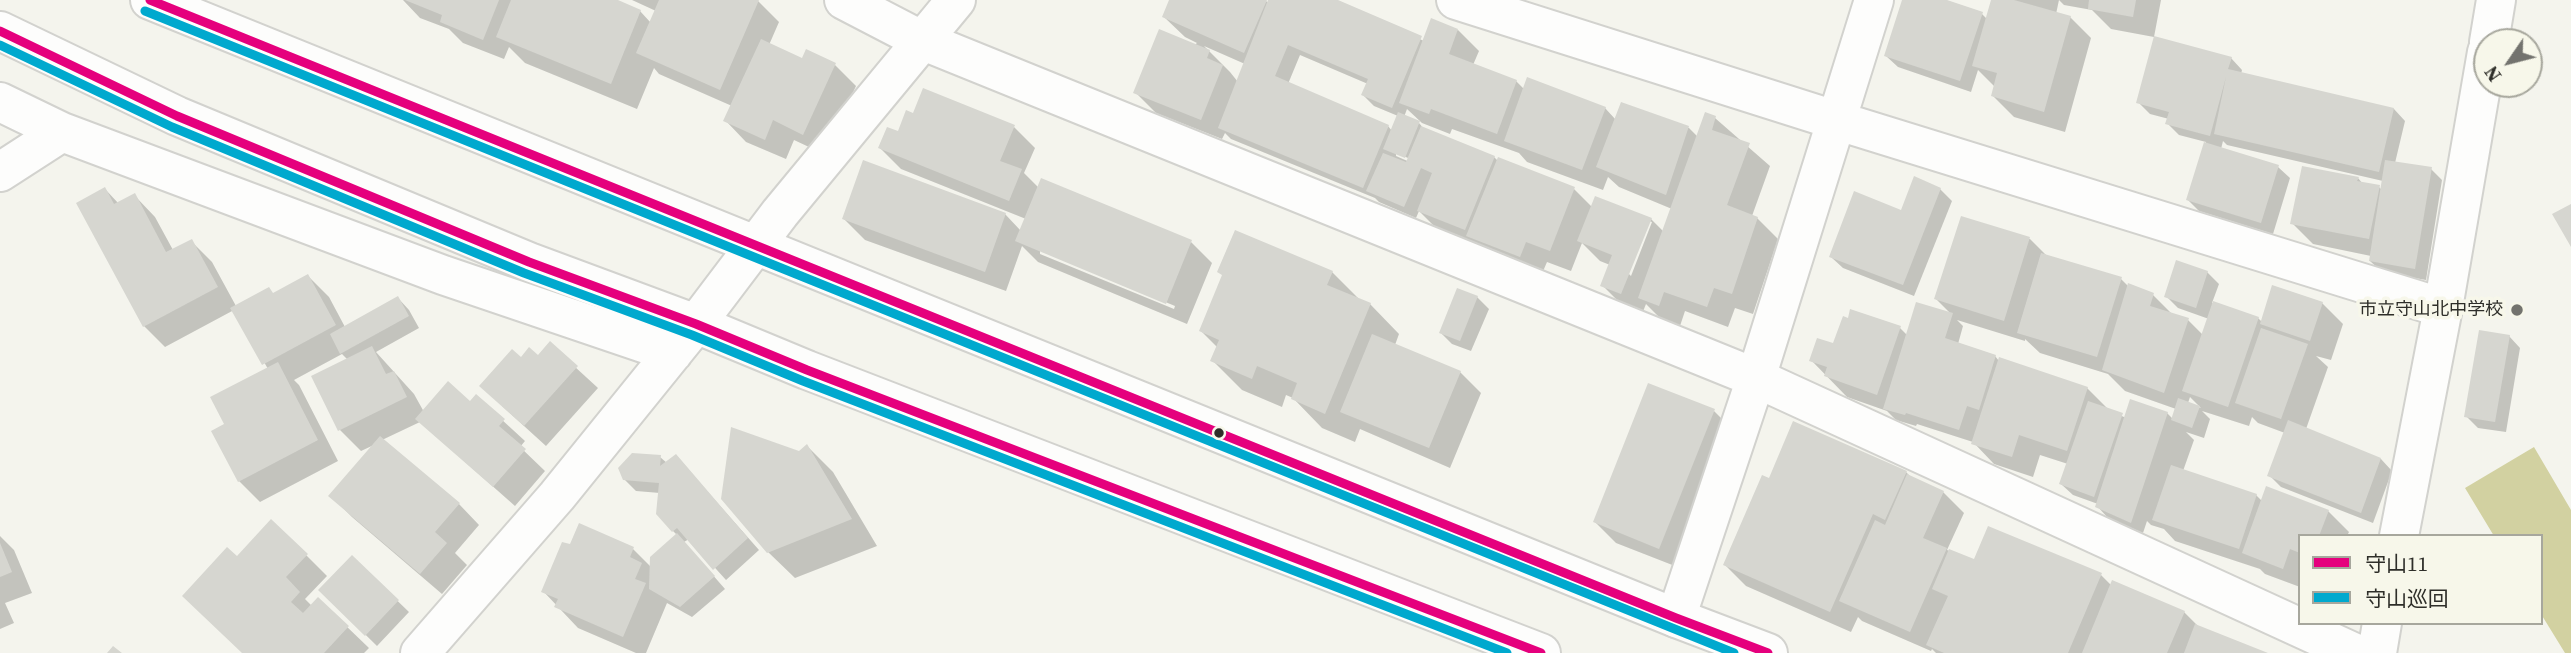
<!DOCTYPE html>
<meta charset="utf-8">
<style>
body{margin:0}
#map{position:relative;width:2571px;height:653px;overflow:hidden;background:#f4f4ed;font-family:"Source Serif 4","Noto Sans JP",serif}
canvas{display:block}
.legend{position:absolute;left:2298px;top:534px;width:245px;height:91px;box-sizing:border-box;background:#f7f7ea;border:2px solid #a7a79d;margin:0;padding:9px 12px;list-style:none;font-size:21px;color:#2e2e29}
.legend li{display:flex;align-items:center;gap:14px;height:35px}
.legend b{width:35px;border:2px solid #a7a79d}
.north{position:absolute;left:2473px;top:28px;width:70px;height:70px;box-sizing:border-box;background:#f7f7ea;border:2px solid #a7a79d;border-radius:50%;rotate:235deg;font-size:19px;font-weight:700;line-height:28px;text-align:center;color:#2e2e29}
.north::after{content:'';display:block;margin:auto;width:24px;height:32px;background:#73736e;clip-path:polygon(50% 0,100% 100%,50% 72%,0 100%)}
</style>
<div id="map">
<canvas width="2571" height="653"></canvas>
<ul class="legend">
<li><b style="height:9px;background:#e5007d"></b>守山11</li>
<li><b style="height:9px;background:#00a9ce"></b>守山巡回</li>
</ul>
<div class="north">N</div>
</div>
<script>
const ctx = document.querySelector('canvas').getContext('2d');
ctx.lineJoin = 'round';
function fill(path, color) { ctx.fillStyle = color; ctx.fill(path, 'evenodd'); }
function stroke(path, color, width, dash) { ctx.strokeStyle = color; ctx.lineWidth = width; ctx.lineCap = dash ? 'butt' : 'round'; ctx.setLineDash(dash || []); ctx.stroke(path); }
function write(font, color, halo, rows, align = 'center') {
  ctx.font = font + ' "Source Serif 4","Noto Sans JP",serif'; ctx.lineWidth = 7; ctx.setLineDash([]); ctx.textBaseline = 'middle'; ctx.strokeStyle = halo; ctx.fillStyle = color; for (const [text, x, y, turn = 0] of rows) {
    ctx.save(); ctx.translate(x, y); ctx.rotate((+turn || 0) * Math.PI / 180); ctx.textAlign = isNaN(turn) ? turn : align; if (halo) ctx.strokeText(text, 0, 0); ctx.fillText(text, 0, 0); ctx.restore();
  }
}
const water = new Path2D(`
 M2534,447L2571,510V653H2565L2541,614V536H2494L2465,488Z`);
const shadow = new Path2D(`
 M403,0H613L640,11L651,23L656,11L632,0H757L779,22L769,45L803,60L835,65L856,86L824,154L794,140L786,159L746,142L726,121L732,106L659,74L654,68L637,109L525,63L509,47L504,59L463,43L449,29L420,18Z
 M1171,0H1264L1269,3L1270,0H1334L1424,41L1458,30L1479,51L1473,65L1516,81L1525,90L1605,108L1616,120L1622,104L1689,128L1698,137L1715,118L1770,166L1752,216L1757,218L1778,239L1753,314L1735,308L1728,327L1685,311L1680,326L1661,319L1646,304L1642,314L1623,306L1602,285L1610,265L1600,261L1582,243L1571,271L1547,262L1541,276L1440,232L1419,211L1416,218L1379,202L1375,198L1231,139L1225,133L1222,139L1156,113L1135,92L1197,43L1185,37L1164,17ZM1204,46L1245,64L1238,82L1230,72ZM1300,55L1368,84L1363,95L1374,106L1398,116L1392,131L1388,126L1288,84ZM1407,109L1422,123L1450,134L1452,129L1519,153L1527,162L1603,190L1608,177L1619,187L1672,209L1664,232L1651,219L1592,207L1574,189L1498,161L1494,157L1424,129L1419,123L1404,117ZM1396,153L1413,160L1412,163L1396,156ZM1649,221L1652,222L1631,276L1628,273Z
 M1904,0H1941L1982,14L1987,19L1992,0H2059L2056,14L2070,17L2091,38L2065,132L2014,117L1993,96L1995,87L1978,70L1971,92L1898,67L1886,56Z
 M2059,0H2161L2154,37L2111,29L2092,10L2064,5Z
 M2231,58L2242,70L2241,74L2394,109L2405,121L2395,163L2431,169L2442,180L2426,280L2382,272L2370,261L2371,256L2313,244L2292,223L2358,178L2363,184L2379,187L2382,190L2383,181L2227,145L2223,141L2221,149L2278,167L2290,178L2273,234L2199,211L2188,200L2206,142L2179,135L2167,123L2169,119L2150,114L2138,102Z
 M1014,127L1035,148L1024,173L1039,188L1042,180L1191,242L1212,263L1187,324L1038,262L1022,246L1006,291L865,240L844,219L1005,214L1021,231L1026,219L901,169L880,148L899,133ZM1040,250L1175,306L1174,309L1040,254Z
 M105,189L119,204L135,196L155,217L173,250L191,241L212,262L236,306L274,295L308,276L329,297L345,327L398,298L409,310L419,328L376,352L414,394L424,412L470,403L476,396L525,441L520,447L545,471L515,506L420,422L382,440L459,504L479,525L455,553L467,565L442,594L352,517L331,496L376,444L361,451L340,430L313,377L348,360L342,354L294,380L299,385L338,461L260,502L239,481L226,424L268,369L234,310L165,347L144,326Z
 M1940,189L1952,201L1914,296L1843,268L1831,257Z
 M1962,218L2030,239L2047,256L2121,279L2129,287L2153,295L2173,315L2188,320L2203,335L2209,319L2178,308L2166,296L2207,272L2219,284L2212,303L2258,318L2262,322L2322,303L2343,324L2331,360L2316,356L2328,367L2306,429L2381,459L2392,471L2373,523L2281,487L2269,475L2285,433L2258,423L2252,417L2249,426L2202,411L2210,419L2204,438L2186,432L2194,440L2183,471L2256,495L2263,502L2328,511L2349,532L2347,536H2300V587L2265,574L2260,569L2175,541L2164,529L2151,525L2147,521L2143,533L2108,518L2097,506L2098,504L2073,495L2061,484L2068,464L2040,455L2033,477L1994,464L1973,442L1917,424L1916,426L1896,420L1887,411L1847,397L1811,360L1835,345L1900,328L1908,336L1952,315L1936,299ZM1957,320L2025,341V339L2040,353L2108,374L2125,391L2176,409L2173,419L2167,413L2126,418L2109,410L2087,388L1999,361L1995,356L1958,344L1963,326ZM2190,397L2201,408L2188,403Z
 M1332,272L1360,300L1370,304L1399,334L1395,345L1460,372L1481,393L1450,468L1360,429L1355,442L1322,428L1293,398L1286,395L1282,407L1242,390L1213,361L1218,348L1201,331Z
 M1477,297L1489,309L1471,351L1452,344L1441,333Z
 M2509,336L2520,348L2506,432L2478,428L2466,416Z
 M550,344L598,388L546,446L502,406L521,360L538,358Z
 M1714,411L1735,432L1680,568L1616,543L1595,522Z
 M807,446L833,472L877,546L795,578L768,552L800,453Z
 M676,456L759,550L726,580L689,539L684,542L725,589L692,617L667,603L646,653H636L578,628L543,591L633,549L651,567L677,535L673,531L660,493L636,491L624,479L660,457L667,463Z
 M1906,472L1912,478L1943,492L1964,513L1947,550L1975,561L2101,575L2112,586L2184,612L2199,627L2263,653H1936L1932,649L1931,651L1862,621L1858,617L1851,632L1746,586L1725,565L1769,480Z
 M0,536L14,550L32,593L5,603L14,623L0,629Z
 M306,555L327,576L305,599L312,606L318,599L369,648L364,653H243L237,558Z
 M352,557L409,612L377,646L320,590Z`);
const building = new Path2D(`
 M405,0H499L483,40L440,22L442,15Z
 M511,0H618L641,10L611,84L496,37Z
 M659,0H759L720,90L636,53Z
 M1169,0H1267L1244,53L1162,17Z
 M1268,0H1338L1422,36L1392,108L1361,95L1368,79L1288,45L1275,76L1389,125L1363,188L1218,128Z
 M1902,0H1947L1983,12L1960,81L1884,56Z
 M1991,0H2014L2071,16L2044,112L1991,96L1997,73L1972,66Z
 M2089,0H2136L2133,17L2088,9Z
 M1431,18L1458,29L1449,54L1517,80L1497,134L1431,109L1429,114L1399,103Z
 M1159,29L1210,50L1207,58L1223,65L1201,120L1133,93Z
 M2154,36L2232,57L2228,69L2394,108L2379,172L2214,134L2226,77L2210,136L2165,124L2169,112L2136,103Z
 M761,39L802,58L806,49L836,63L803,135L773,120L765,140L723,121Z
 M1527,77L1606,107L1582,170L1504,141Z
 M923,88L1015,125L1000,161L1022,169L1009,201L878,148L887,127L898,131L906,110L913,113Z
 M1621,102L1689,126L1666,195L1596,167Z
 M1398,112L1420,121L1405,158L1383,149Z
 M1705,112L1716,116L1712,130L1750,143L1727,205L1758,217L1732,294L1714,288L1707,307L1664,292L1659,306L1638,298Z
 M1421,126L1495,156L1465,230L1417,211L1432,173L1421,168L1404,207L1366,191L1383,153L1406,162Z
 M2204,142L2279,165L2261,223L2186,200Z
 M1498,157L1575,187L1550,251L1526,242L1520,257L1466,236Z
 M863,160L1006,213L985,272L842,219Z
 M2385,160L2432,167L2415,269L2369,261Z
 M2302,166L2359,177L2357,181L2380,185L2369,239L2290,224Z
 M1914,176L1941,188L1903,285L1829,257L1854,191L1901,210Z
 M1041,178L1192,240L1166,304L1015,241Z
 M105,187L114,204L135,193L166,252L192,239L218,287L143,327L76,203Z
 M1595,196L1652,218L1621,294L1600,286L1612,255L1577,241Z
 M2571,204V247L2552,214Z
 M1961,216L2030,237L2004,321L1934,299Z
 M1235,230L1333,271L1327,285L1371,303L1325,414L1291,399L1297,383L1257,366L1252,379L1210,361L1219,340L1199,331L1222,275L1217,272Z
 M2041,253L2122,277L2097,357L2017,333Z
 M2176,260L2208,271L2196,308L2164,297Z
 M308,274L336,325L262,365L230,308L269,287L273,293Z
 M2128,283L2154,293L2150,306L2189,318L2164,393L2102,370Z
 M2272,285L2323,302L2310,341L2260,324Z
 M1457,288L1478,296L1460,341L1439,333Z
 M398,296L409,316L340,354L330,334Z
 M2213,301L2259,317L2228,407L2182,391Z
 M1916,302L1953,313L1945,338L1996,355L1979,410L1967,406L1959,430L1906,413L1905,415L1883,409Z
 M1850,309L1901,326L1877,395L1824,376L1827,367L1809,361L1817,338L1833,343L1843,316L1848,318Z
 M2261,328L2308,344L2281,419L2235,403Z
 M2479,330L2510,335L2495,422L2464,417Z
 M1372,334L1461,371L1429,448L1340,412Z
 M550,341L578,366L524,426L479,386L512,349L521,357L529,347L538,355Z
 M372,346L386,374L394,371L407,397L338,431L311,376Z
 M1999,357L2088,387L2067,451L2019,435L2012,457L1971,444Z
 M278,362L318,440L238,482L211,431L224,424L210,397Z
 M448,381L470,401L476,394L505,419L499,426L526,449L493,487L415,419Z
 M1648,383L1715,409L1659,549L1593,522Z
 M2178,398L2200,406L2192,428L2171,420Z
 M2130,399L2168,412L2131,523L2095,507Z
 M2088,401L2123,413L2094,497L2059,484Z
 M2288,420L2381,458L2361,513L2267,476Z
 M1793,421L1907,471L1885,520L1873,514L1830,612L1723,565L1762,475L1769,478Z
 M731,427L799,451L807,444L852,519L767,553L721,499Z
 M380,436L460,503L435,532L447,543L420,574L328,496Z
 M632,453L661,455L660,466L676,454L748,538L713,570L677,528L672,532L656,514L659,483L623,480L618,468Z
 M2171,465L2257,494L2239,549L2152,520Z
 M1907,474L1944,491L1923,538L1947,548L1910,632L1839,601L1875,520L1885,525Z
 M2266,486L2329,510L2319,536H2300V553L2290,549L2283,569L2242,553Z
 M271,519L308,554L286,577L300,592L291,602L303,613L318,597L349,626L324,653H242L182,596L227,547L237,556Z
 M579,523L634,547L630,557L642,563L635,579L646,583L623,637L554,607L558,599L541,592L562,542L570,544Z
 M1988,526L2102,573L2068,653H1944L1926,645L1948,596L1932,589L1949,549L1974,559Z
 M677,533L715,576L680,607L649,589L650,557Z
 M0,543L12,572L0,577Z
 M352,555L399,600L365,636L318,590Z
 M2112,580L2185,611L2167,653H2082Z
 M2195,624L2268,653H2184Z
 M113,646L122,653H107Z`);
const minor = new Path2D(`
 M844,0L921,40L1756,378L2355,653
 M1456,0L1835,120L2443,308
 M2489,42L2496,0
 M0,102L62,132L443,275L673,353
 M0,172L62,132
 M2399,536L2443,308L2487,52
 M1676,618L1756,378L1874,0
 M420,653L557,496L696,324L780,213L956,0
 M2377,653L2382,623`);
const secondary = new Path2D(`
 M150,0L1676,618L1768,653
 M0,31L177,116L529,262L696,324L807,370L1541,653`);
const bus1 = new Path2D(`
 M150,0L1676,618L1768,653
 M0,31L177,116L529,262L696,324L807,370L1541,653`);
const bus2 = new Path2D(`
 M145,11L1734,653
 M0,45L172,127L524,273L692,335L803,381L1507,653`);
const markers = [
 [2517,310,7,"#73736e"],
 [1219,433,6,"#2e2e29"]
];
const poiNames = [
 ["市立守山北中学校",2503,310]
];
fill(water, '#d2d1a1');
fill(shadow, '#0003');
fill(building, '#d6d6d0');
stroke(minor, '#d2d2ce', 42);
stroke(secondary, '#d2d2ce', 42);
stroke(minor, '#fdfdfc', 38);
stroke(secondary, '#fdfdfc', 38);
stroke(bus1, '#e5007d', 9);
stroke(bus2, '#00a9ce', 9);
for (const [x, y, r, color] of markers) { const dot = new Path2D(); dot.arc(x, y, r, 0, 2 * Math.PI); ctx.fillStyle = color; ctx.fill(dot); stroke(dot, '#f7f7ea', 2.5); }
write('18px', '#2e2e29', '#f7f7ea', poiNames, 'right');
</script>
